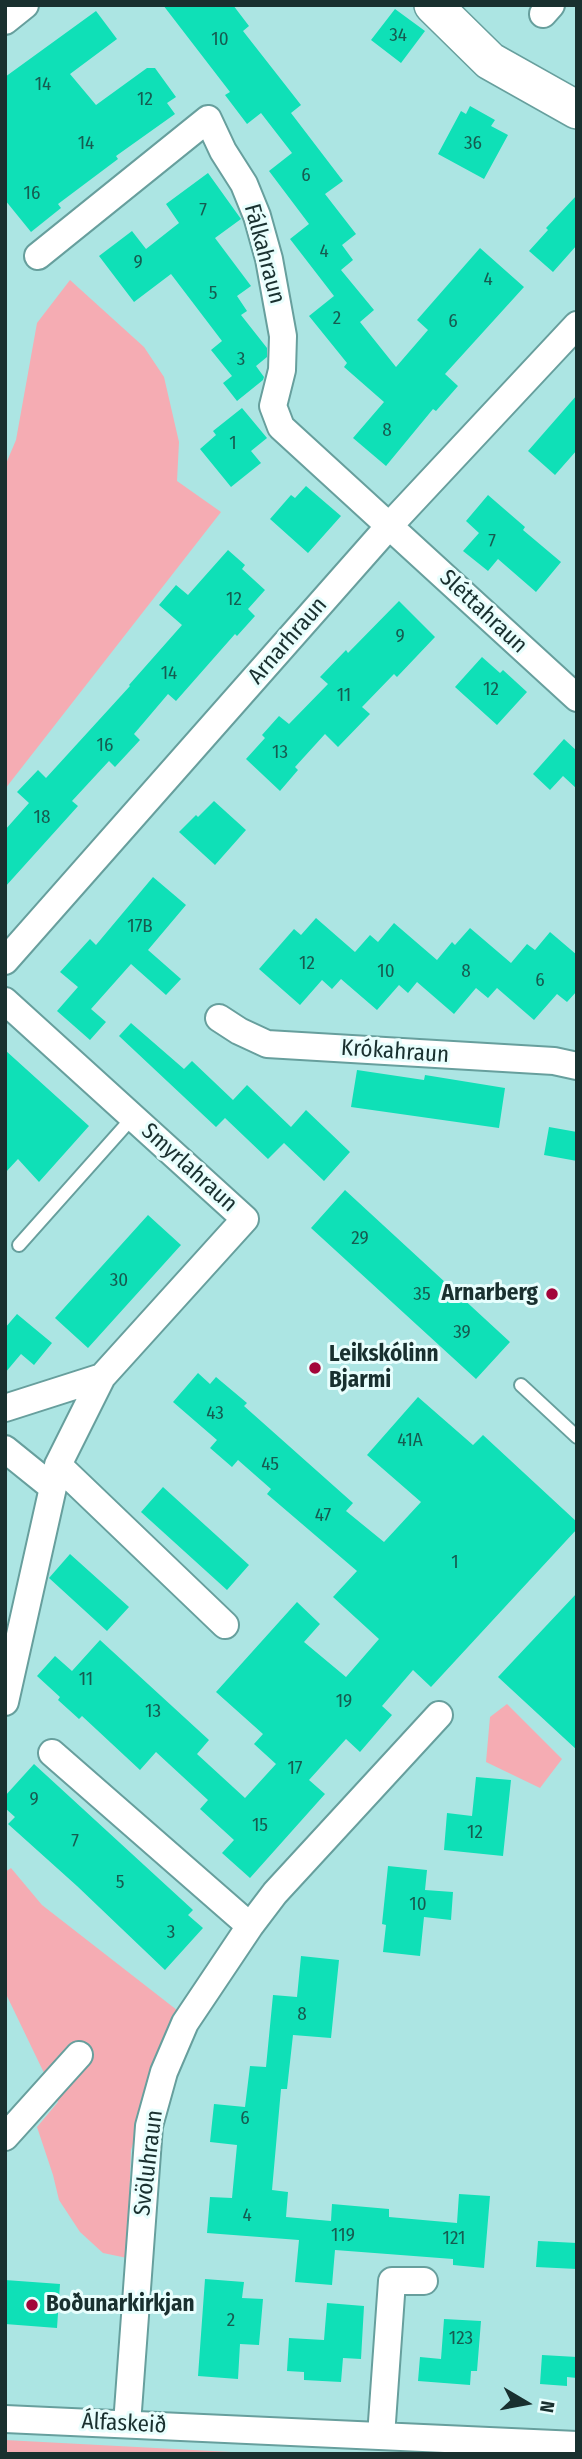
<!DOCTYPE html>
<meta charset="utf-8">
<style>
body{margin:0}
#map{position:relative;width:582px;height:2459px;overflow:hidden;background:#ace5e3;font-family:"Fira Sans Condensed",sans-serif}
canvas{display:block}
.frame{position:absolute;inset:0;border:7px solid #19302f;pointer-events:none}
.north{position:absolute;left:491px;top:2368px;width:70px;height:70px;-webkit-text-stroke:5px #e8fefd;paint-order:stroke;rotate:100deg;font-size:19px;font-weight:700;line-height:28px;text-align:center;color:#19302f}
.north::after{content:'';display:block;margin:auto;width:24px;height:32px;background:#19302f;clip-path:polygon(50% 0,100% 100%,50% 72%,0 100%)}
</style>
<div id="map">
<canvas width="582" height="2459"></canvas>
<div class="frame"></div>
<div class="north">N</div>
</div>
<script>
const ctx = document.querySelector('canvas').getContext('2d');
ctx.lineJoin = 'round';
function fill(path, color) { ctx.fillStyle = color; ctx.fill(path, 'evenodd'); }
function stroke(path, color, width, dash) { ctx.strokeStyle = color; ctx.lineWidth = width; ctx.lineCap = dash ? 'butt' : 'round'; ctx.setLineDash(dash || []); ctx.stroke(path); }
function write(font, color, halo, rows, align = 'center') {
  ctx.font = font + ' "Fira Sans Condensed",sans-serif'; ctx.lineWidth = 6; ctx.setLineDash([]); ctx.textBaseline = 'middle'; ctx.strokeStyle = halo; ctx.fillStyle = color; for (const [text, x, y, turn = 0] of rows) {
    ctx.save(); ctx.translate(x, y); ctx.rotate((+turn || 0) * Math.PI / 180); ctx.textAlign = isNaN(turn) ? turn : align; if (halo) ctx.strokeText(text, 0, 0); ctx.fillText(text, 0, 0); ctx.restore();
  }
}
const green = new Path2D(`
 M70,280L144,347L164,377L179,442L177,481L221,512L5,789V656L7,654L5,649V466L16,440L37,323Z
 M507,1704L562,1759L540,1788L486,1762L490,1717Z
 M11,1868L42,1905L182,2014L169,2034L131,2150L127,2258L103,2253L80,2232L59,2200L53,2175L37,2127L58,2102L5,1992V1872Z
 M5,2440L231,2452L5,2454Z`);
const building = new Path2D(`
 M163,5H233L249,26L243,31L301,105L291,113L343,181L325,194L356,234L342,245L353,260L341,270L374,310L360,322L396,367L428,330L417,320L480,248L524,287L445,374L458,386L436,411L433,409L386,466L353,438L384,402L344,367L347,363L309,316L334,296L290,239L309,224L269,171L292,153L261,113L247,124L225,95L230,92Z
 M395,9L425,31L401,63L371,40Z
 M96,11L117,39L70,74L96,105L147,68H155L176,97L167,103L175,114L116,156L118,159L58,204L61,208L31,232L5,200V77Z
 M470,106L495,120L491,126L508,135L484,179L438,154L461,111L466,114Z
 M208,173L241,219L215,238L251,286L237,296L247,311L241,315L267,348V357L256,366L264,377L263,380L237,401L223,383L232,376L211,350L222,341L171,274L134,302L99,256L132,231L146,249L179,223L166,204Z
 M577,195V245L553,272L529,251L548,230L546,228Z
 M577,395V450L555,475L528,451Z
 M242,408L267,438L251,451L261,463L231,487L200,449L216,435L213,431Z
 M306,486L341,516L308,553L270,519L291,495L295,498Z
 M488,495L525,527L523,530L561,562L536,592L498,559L488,571L463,551L479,533L466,521Z
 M228,550L245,565L242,569L265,590L248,609L255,616L237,636L235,634L176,701L168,694L134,734L140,740L115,767L109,761L72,801L78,806L5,887V830L29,803L17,792L38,770L46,778L130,686L129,685L182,625L159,605L176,585L188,595Z
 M399,601L435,637L397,677L394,674L362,707L370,714L338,747L325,734L295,767L298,770L280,791L246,759L265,738L262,735L279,716L289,724L328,684L320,677L346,650L348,653Z
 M482,657L500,673L503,670L527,692L497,725L455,687Z
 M564,739L577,751V789L563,776L550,790L533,774Z
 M214,801L246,830L215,865L179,832L196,815L198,817Z
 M153,877L186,905L148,950L181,979L166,995L131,964L91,1009L106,1022L90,1040L57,1011L78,987L60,972L90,939L96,945Z
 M316,918L355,952L370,935L378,942L394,923L437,960L452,942L455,945L470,928L511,963L527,944L535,950L550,932L577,955V991L567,1002L557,994L534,1020L497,988L488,998L476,988L454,1014L417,982L408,993L399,985L377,1010L341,979L332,989L322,980L300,1005L259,969L294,929L301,935Z
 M131,1023L184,1069L192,1061L233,1100L247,1085L291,1127L306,1110L350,1152L324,1181L284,1143L268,1159L225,1118L216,1127L119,1036Z
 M5,1050L89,1126L39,1182L18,1159L5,1173Z
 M357,1070L424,1080L425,1075L505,1088L499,1128L351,1107Z
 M549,1127L577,1132V1161L544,1155Z
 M345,1190L510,1342L476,1379L311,1228Z
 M148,1215L181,1245L88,1348L55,1318Z
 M17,1314L52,1343L34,1365L21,1354L5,1373V1328Z
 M198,1373L210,1384L216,1377L247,1403L244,1406L353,1503L346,1511L384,1542L421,1502L367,1455L418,1397L473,1445L483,1435L577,1522V1529L431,1687L413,1670L382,1706L392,1715L360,1752L346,1739L309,1780L325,1794L250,1878L222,1853L234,1840L200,1809L208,1800L156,1752L140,1770L82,1716L79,1719L58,1700L60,1697L37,1676L55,1656L72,1671L100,1640L209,1740L197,1754L245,1798L276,1764L254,1744L263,1734L216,1692L297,1602L320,1624L304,1642L346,1677L379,1639L333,1597L357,1571L267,1494L271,1489L238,1460L232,1467L210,1448L217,1440L173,1402Z
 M163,1487L249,1565L227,1590L141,1512Z
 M70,1554L129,1607L107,1631L49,1578Z
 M577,1593V1750L498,1677Z
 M34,1764L193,1910L188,1915L203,1928L165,1970L77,1886L8,1824L15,1817L5,1808V1796Z
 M476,1777L511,1780L503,1856L444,1850L447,1813L472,1816Z
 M388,1866L427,1870L425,1890L453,1892L451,1920L424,1917L420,1956L383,1952L386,1925L382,1924Z
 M301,1956L339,1960L331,2038L293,2035L287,2089H281L272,2190L288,2192L286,2217L331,2221L332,2204L389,2209V2217L457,2223L459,2194L490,2196L484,2268L453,2265V2259L335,2250L332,2285L295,2282L299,2240L207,2233L210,2197L232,2198L237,2145L210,2142L214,2104L245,2107L250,2066L266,2067L273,1995L297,1997Z
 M538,2241L577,2243V2269L536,2267Z
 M205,2279L244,2282L242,2298L263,2299L259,2345L240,2344L238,2379L198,2376Z
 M5,2280L60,2284L57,2328L5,2324Z
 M327,2303L364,2306L361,2359L343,2358L341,2382L304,2380V2372L287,2371L289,2338L324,2340Z
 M444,2319L481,2321L477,2371H471L470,2385L418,2381L420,2357L441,2359Z
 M542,2355L577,2357V2378L567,2377V2386L540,2384Z`);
const service = new Path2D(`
 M19,1245L133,1117
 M521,1385L577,1437`);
const minor = new Path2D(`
 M543,14L551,5
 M5,21L25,5
 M38,256L208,119L223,151L244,184L257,216L269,259L283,336L282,370L273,406L281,427L577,698
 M5,961L390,525L577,325
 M5,1001L245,1219L102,1377L58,1465L5,1702
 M219,1018L239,1031L267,1044L554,1061L577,1066
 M5,1408L102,1377
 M5,1449L52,1487
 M58,1465L225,1625
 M52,1753L250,1926
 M5,2137L79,2055
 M5,2419L577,2445
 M127,2424L149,2126L164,2072L185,2023L250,1926L275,1893L439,1715
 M381,2436L392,2281H424`);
const secondary = new Path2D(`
 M433,5L490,61L577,110`);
const markers = [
 [552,1294,7,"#a30539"],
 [315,1368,7,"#a30539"],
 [32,2305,7,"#a30539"]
];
const numberNames = [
 ["34",398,36],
 ["10",220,40],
 ["14",43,85],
 ["12",145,100],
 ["14",86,144],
 ["36",473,144],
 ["6",306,176],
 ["16",32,194],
 ["7",203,211],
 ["4",324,252],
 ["9",138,263],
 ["4",488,280],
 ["5",213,294],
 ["2",337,319],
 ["6",453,322],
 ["3",241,360],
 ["8",387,431],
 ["1",233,444],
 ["7",492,542],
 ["12",234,600],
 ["9",400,637],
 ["14",169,674],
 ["12",491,690],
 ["11",344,696],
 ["16",105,746],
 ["13",280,753],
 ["18",42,818],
 ["17B",140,927],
 ["12",307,964],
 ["10",386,972],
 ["8",466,972],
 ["6",540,981],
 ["29",360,1239],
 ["30",119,1281],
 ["35",422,1295],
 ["39",462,1333],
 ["43",215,1414],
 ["41A",410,1441],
 ["45",270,1465],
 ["47",323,1516],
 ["1",455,1563],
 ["11",86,1680],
 ["19",344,1702],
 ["13",153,1712],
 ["17",295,1769],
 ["9",34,1800],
 ["15",260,1826],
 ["12",475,1833],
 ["7",75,1842],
 ["5",120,1883],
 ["10",418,1905],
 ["3",171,1933],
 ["8",302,2015],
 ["6",245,2119],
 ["4",247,2216],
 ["119",343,2236],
 ["121",454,2239],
 ["2",231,2321],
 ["123",461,2339]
];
const streetNames = [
 ["Fálkahraun",264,254,75],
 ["Sléttahraun",483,612,43],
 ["Arnarhraun",288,641,-49],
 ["Krókahraun",395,1052,4],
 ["Smyrlahraun",189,1168,42],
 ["Svöluhraun",149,2163,-83],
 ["Álfaskeið",124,2424,3]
];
const poiNames = [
 ["Arnarberg",538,1294,"right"],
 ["Leikskólinn",329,1355],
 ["Bjarmi",329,1381],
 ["Boðunarkirkjan",46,2305]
];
fill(green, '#f5acb3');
fill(building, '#0fe0b7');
stroke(service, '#679f9d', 16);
stroke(minor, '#679f9d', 30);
stroke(secondary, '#679f9d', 40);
stroke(service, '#fff', 12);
stroke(minor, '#fff', 26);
stroke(secondary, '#fff', 37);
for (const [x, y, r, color] of markers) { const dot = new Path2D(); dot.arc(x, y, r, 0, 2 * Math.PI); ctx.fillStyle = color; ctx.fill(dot); stroke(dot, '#e8fefd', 2.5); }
write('19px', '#165c51', null, numberNames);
write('23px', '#19302f', '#e8fefd', streetNames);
write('bold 23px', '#19302f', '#e8fefd', poiNames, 'left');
</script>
